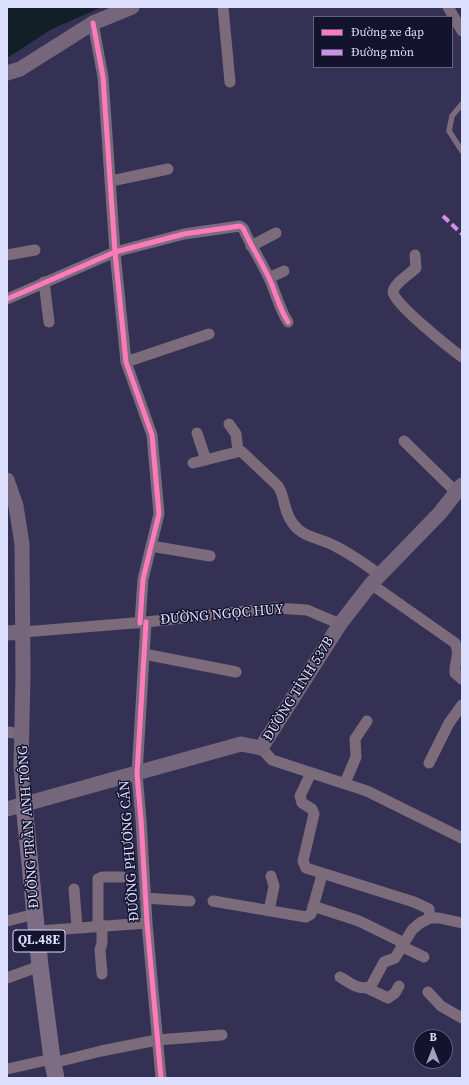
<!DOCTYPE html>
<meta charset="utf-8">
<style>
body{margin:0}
#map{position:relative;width:469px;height:1085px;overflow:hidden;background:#353154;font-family:"Source Serif 4",serif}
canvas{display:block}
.frame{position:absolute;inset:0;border:8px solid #dbdefd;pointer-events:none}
.legend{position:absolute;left:313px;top:16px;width:140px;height:52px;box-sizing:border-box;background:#14132e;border:1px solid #646481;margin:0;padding:5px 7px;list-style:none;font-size:12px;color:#dbdefd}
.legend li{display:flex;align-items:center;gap:8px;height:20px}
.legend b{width:20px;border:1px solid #646481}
.north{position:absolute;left:413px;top:1029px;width:40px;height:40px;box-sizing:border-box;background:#14132e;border:1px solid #646481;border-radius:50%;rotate:0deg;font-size:11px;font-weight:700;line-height:16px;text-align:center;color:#dbdefd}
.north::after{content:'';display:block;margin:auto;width:14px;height:18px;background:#a1a1c2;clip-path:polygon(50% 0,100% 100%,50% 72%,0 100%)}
</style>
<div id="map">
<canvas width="469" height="1085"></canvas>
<div class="frame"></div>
<ul class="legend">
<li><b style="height:5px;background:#fd7abc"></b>Đường xe đạp</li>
<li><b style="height:5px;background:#ce8fe9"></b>Đường mòn</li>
</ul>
<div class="north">B</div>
</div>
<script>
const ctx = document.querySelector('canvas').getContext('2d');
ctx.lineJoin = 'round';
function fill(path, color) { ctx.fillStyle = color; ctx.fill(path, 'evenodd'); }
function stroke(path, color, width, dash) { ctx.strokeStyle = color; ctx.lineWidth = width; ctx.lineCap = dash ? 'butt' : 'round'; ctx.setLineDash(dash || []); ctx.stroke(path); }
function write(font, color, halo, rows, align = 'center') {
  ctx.font = font + ' "Source Serif 4",serif'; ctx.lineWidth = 3; ctx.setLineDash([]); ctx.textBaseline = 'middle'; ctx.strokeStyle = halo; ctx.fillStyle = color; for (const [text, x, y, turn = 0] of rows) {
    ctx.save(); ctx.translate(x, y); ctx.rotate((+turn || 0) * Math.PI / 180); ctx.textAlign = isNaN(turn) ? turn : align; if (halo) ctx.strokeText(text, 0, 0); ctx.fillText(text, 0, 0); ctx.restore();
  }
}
const water = new Path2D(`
 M7,7H102L52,29L7,58Z`);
const lane = new Path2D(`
 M462,104L452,116L449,131L462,151`);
const street = new Path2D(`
 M223,7L230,82
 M448,7L462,31
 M93,23L103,77L115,252L126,362L152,435L159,514L143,579L140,623
 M111,181L168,169
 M251,246L276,233
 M7,255L35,250
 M415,255L416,268C410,274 394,283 393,292C393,303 451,349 462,357
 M269,278L284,271
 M44,282L49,322
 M7,299L115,252L184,234L240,226L243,228C251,246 261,261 269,278C276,293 279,308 288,322
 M126,362L209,334
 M229,424L236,434L238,451
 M197,433L206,460
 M404,441L456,492
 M193,463L241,451L278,486C286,498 282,510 294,525C303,537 322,539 335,546C351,554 365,564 380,575
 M151,546L210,556
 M371,584L455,643C461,654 454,662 455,673L462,679
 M146,622L137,774L141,820L147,923L161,1078
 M23,632L146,622L275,608L307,610L340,624
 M144,654L236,672
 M7,732L22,734
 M261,748L272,760L367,791L462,838
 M429,763L449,723L462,705
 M311,773L300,796L302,803L312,809L314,814L303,861L306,868L414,902L429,909L430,918
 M345,783L356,757L355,739L367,721
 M74,889L77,927
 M145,898L190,901
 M213,901L306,917L311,914L322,875
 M313,906L359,921L404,943
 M269,911L274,886L271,876
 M7,921L35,914
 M98,925V879L102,877H122
 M102,925V943L100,950L102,974
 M38,931L147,923
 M401,946L424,957
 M340,977C349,982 360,992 371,986L384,962L395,958L412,930L420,923L430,918H439L462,923
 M7,978L40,966
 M367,988L388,998L395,993L399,986
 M428,992L441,1006L462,1018
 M53,1063L101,1051L157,1040L222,1035
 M7,1069L52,1059`);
const secondary = new Path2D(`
 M7,73L20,69L93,23L132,7
 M7,480L16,506L22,544L23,676L21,766L24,804
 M7,633L23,632
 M7,809L241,744L261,748L340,624L371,584L440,513L462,485`);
const primary = new Path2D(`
 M24,804L40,966L52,1059L56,1078`);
const quiet = new Path2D(`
 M443,216L462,234`);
const cycleway = new Path2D(`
 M93,23L103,77L115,252L126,362L152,435L159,514L143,579L140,623
 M7,299L115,252L184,234L240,226L243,228C251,246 261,261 269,278C276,293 279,308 288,322
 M146,622L137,774L141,820L147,923L161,1078`);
const shields = [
 [39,941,52]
];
const shieldNames = [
 ["QL.48E",39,941]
];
const streetNames = [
 ["ĐƯỜNG NGỌC HUY",222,615,-5],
 ["ĐƯỜNG TỈNH 537B",299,689,-58],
 ["ĐƯỜNG TRẦN ANH TÔNG",29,827,-94],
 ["ĐƯỜNG PHƯƠNG CẤN",130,851,-94]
];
fill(water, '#111f26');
stroke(lane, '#7c6c7b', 5.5);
stroke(street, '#7c6c7b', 11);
stroke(secondary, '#75667c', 15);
stroke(primary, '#7d6d84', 17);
stroke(quiet, '#ce8fe9', 4, [8, 4]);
stroke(cycleway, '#fd7abc', 5);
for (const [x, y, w] of shields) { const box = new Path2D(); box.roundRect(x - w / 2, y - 11, w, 22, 3); ctx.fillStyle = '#14132e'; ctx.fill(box); stroke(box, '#dbdefd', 1); }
write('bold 13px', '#dbdefd', null, shieldNames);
write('14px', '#dbdefd', '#14132e', streetNames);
</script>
